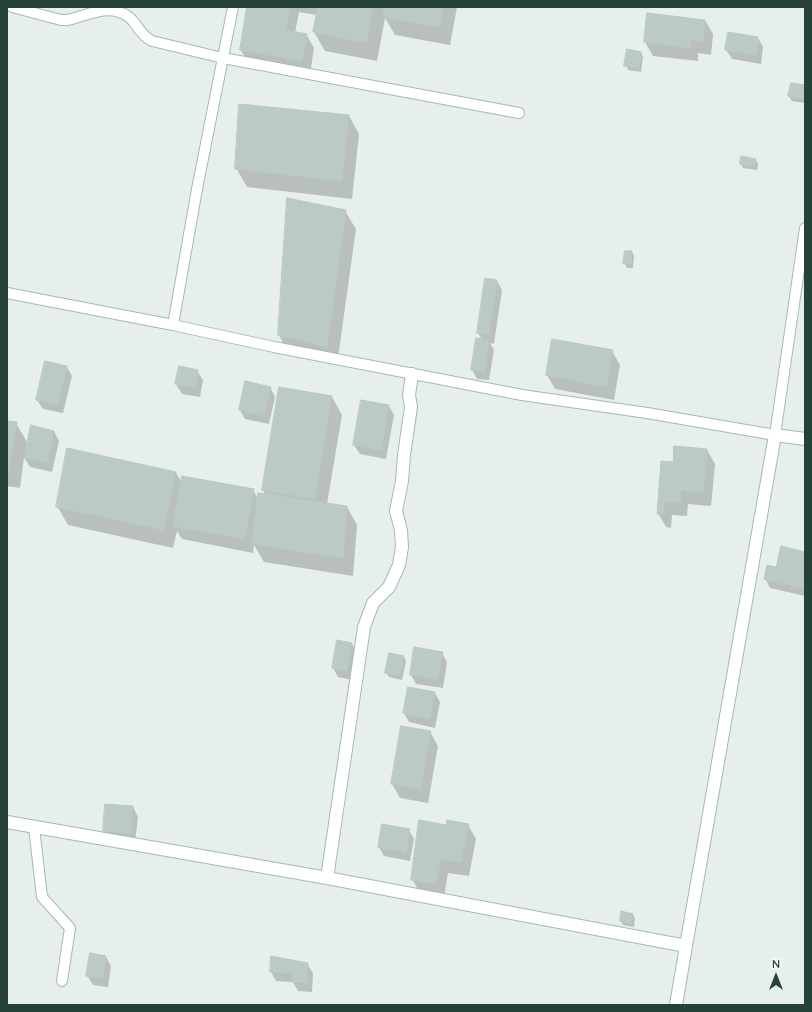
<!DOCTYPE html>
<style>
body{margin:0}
#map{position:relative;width:812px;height:1012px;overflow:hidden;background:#e6efeb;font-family:Quicksand,sans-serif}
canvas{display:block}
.frame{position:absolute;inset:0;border:8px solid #24423a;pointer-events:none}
.north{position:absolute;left:756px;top:956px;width:40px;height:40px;-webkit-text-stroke:3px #f7fbf9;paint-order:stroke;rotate:0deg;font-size:11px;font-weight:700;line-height:16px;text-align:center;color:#24423a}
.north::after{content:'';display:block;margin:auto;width:14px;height:18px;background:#24423a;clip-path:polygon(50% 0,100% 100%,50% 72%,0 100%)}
</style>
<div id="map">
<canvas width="812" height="1012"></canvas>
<div class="frame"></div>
<div class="north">N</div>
</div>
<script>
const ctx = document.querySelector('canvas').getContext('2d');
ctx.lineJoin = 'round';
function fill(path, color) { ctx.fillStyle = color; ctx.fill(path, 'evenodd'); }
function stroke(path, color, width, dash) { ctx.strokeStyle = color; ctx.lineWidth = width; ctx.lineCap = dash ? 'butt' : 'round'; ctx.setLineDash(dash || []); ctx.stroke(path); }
const shadow = new Path2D(`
 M248,7H457L450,45L395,35L385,18L377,61L325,51L314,32L317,15L299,12L295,33L306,34L314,48L310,74L249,64L241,50Z
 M648,14L705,20L713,34L711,55L698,53V61L653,56L645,42Z
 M758,38L763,47L761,64L732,59L726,50Z
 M641,52L643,57L641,72L628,70L626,65Z
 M792,84L805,86V103L792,101L789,96Z
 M349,116L359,134L352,199L247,187L236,168Z
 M756,160L758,164L757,170L743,168L741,164Z
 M288,200L345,211L356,229L337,365L289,354L279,335Z
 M632,252L634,256L633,268H627L625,263Z
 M497,281L502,290L494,344L490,343L494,350L489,380L477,379L472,369L482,340L478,333Z
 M553,340L612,351L620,365L614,400L555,389L547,375Z
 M67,367L72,376L63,413L43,409L37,400Z
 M180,367L197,371L203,380L200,397L182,394L176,384Z
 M270,387L275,397L269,424L245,419L240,410Z
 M332,397L342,415L327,504L347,507L357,525L353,576L264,562L254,545L253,553L182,539L177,531L173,548L68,525L57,506L176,473L182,483L253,490L258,499L266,496L263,490Z
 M389,406L394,415L386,459L360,454L354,445Z
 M7,422L16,423L28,444L54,431L59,441L52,472L30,467L24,457L20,488L7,486Z
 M707,450L715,464L711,506L688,504L687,516L672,515L671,528L666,527L658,513L674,463Z
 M805,553V596L770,588L765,578L777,569Z
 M352,644L357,653L352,680L338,677L333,668Z
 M442,653L447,662L443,688L416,684L411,675Z
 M404,657L406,661L402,680L389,677L386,672Z
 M408,688L435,693L440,702L435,728L409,722L404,713Z
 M430,732L438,746L428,803L400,798L392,784Z
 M133,807L138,817L135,842L109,839L104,830Z
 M468,825L476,839L469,876L448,873L444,897L420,893L412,879Z
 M409,830L414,839L410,861L384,856L379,847Z
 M633,914L635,919L634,927L623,925L621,921Z
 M106,957L111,966L108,987L93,985L87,975Z
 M307,964L313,973L312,992L298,991L293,982L276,981L271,972Z`);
const building = new Path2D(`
 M247,7H290L286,30L307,34L302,61L240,50Z
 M318,7H373L366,43L313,32Z
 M385,7H443L440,27L383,17Z
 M647,13L705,20L703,41L691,40L690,48L644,42Z
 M728,32L758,37L756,55L725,50Z
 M627,49L641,52L639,68L624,66Z
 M791,83L805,85V99L788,96Z
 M239,104L349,115L342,181L235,169Z
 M741,156L756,159L755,167L740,164Z
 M287,198L346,210L327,347L278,335Z
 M625,251H632L631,264H623Z
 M485,278L497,280L489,335L477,333Z
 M476,338L489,340L485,372L471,370Z
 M552,339L613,350L606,387L546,375Z
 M45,361L67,366L58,405L36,400Z
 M179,366L198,370L195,388L175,384Z
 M245,381L271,387L264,416L239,410Z
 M279,387L332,396L315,499L262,490Z
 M361,400L389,405L382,450L353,445Z
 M7,421L17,422L9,470H7Z
 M31,425L54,431L47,463L24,458Z
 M674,446L707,449L703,493L681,490L680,503L664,502L663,514H657L661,461L673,462Z
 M67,448L176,472L163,530L56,507Z
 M182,476L254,489L245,539L173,526Z
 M258,493L347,506L343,558L252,544Z
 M781,546L805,552V589L764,579L767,565L776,567Z
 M337,640L352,643L347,671L332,668Z
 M414,647L443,652L438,679L410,675Z
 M389,653L404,656L400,676L385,673Z
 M408,687L435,692L430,719L403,713Z
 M401,726L431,731L421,789L391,784Z
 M105,804L133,806L131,833L103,831Z
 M419,820L446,825L447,820L469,824L461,862L441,859L436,884L411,880Z
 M382,824L410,829L406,852L378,847Z
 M621,911L633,914L631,924L620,921Z
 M90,953L106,956L103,978L86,976Z
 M271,956L308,963L307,983L292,982L293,973L270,972Z`);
const lane = new Path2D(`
 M12,7L61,20H67C88,16 108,2 129,17C138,25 140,35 152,41L223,58L519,113
 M7,293L173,325L274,347L522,395L647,413L775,435L805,228
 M173,325L197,189L233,7
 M34,827L42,897L70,928L62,981`);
const street = new Path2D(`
 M7,822L327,878L686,946L775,435L805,439
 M327,878L364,627L373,603L389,587L399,565L402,547L401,530L396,511L402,481L404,455L411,407L409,395L412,374
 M676,1005L686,946`);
fill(shadow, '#0003');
fill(building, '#bbcac4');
stroke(building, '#b8c9c2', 1);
stroke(lane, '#a8b8b2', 12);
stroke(street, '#a8b8b2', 14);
stroke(lane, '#fff', 10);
stroke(street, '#fff', 12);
</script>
